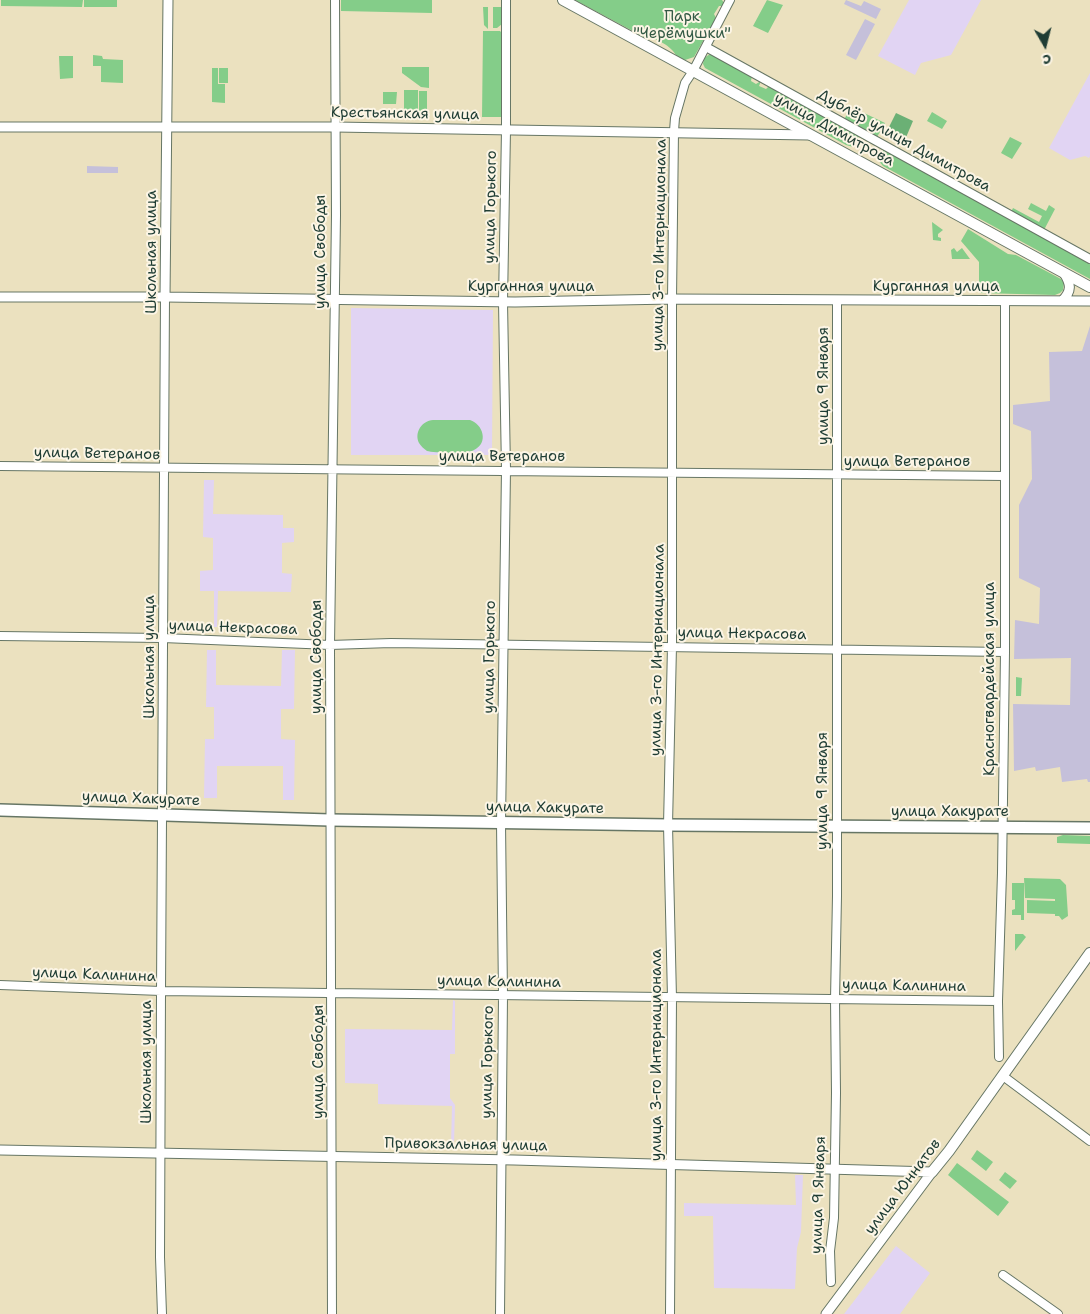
<!DOCTYPE html>
<meta charset="utf-8">
<style>
body{margin:0}
#map{position:relative;width:1090px;height:1314px;overflow:hidden;background:#ebe1bf;font-family:"Shantell Sans",sans-serif}
canvas{display:block}
.north{position:absolute;left:1020px;top:20px;width:50px;height:50px;-webkit-text-stroke:4px #fcf5e5;paint-order:stroke;rotate:172deg;font-size:14px;font-weight:700;line-height:20px;text-align:center;color:#1f3d34}
.north::after{content:'';display:block;margin:auto;width:18px;height:22px;background:#1f3d34;clip-path:polygon(50% 0,100% 100%,50% 72%,0 100%)}
</style>
<div id="map">
<canvas width="1090" height="1314"></canvas>
<div class="north">С</div>
</div>
<script>
const ctx = document.querySelector('canvas').getContext('2d');
ctx.lineJoin = 'round';
function fill(path, color) { ctx.fillStyle = color; ctx.fill(path, 'evenodd'); }
function stroke(path, color, width, dash) { ctx.strokeStyle = color; ctx.lineWidth = width; ctx.lineCap = dash ? 'butt' : 'round'; ctx.setLineDash(dash || []); ctx.stroke(path); }
function write(font, color, halo, rows, align = 'center') {
  ctx.font = font + ' "Shantell Sans",sans-serif'; ctx.lineWidth = 4; ctx.setLineDash([]); ctx.textBaseline = 'middle'; ctx.strokeStyle = halo; ctx.fillStyle = color; for (const [text, x, y, turn = 0] of rows) {
    ctx.save(); ctx.translate(x, y); ctx.rotate((+turn || 0) * Math.PI / 180); ctx.textAlign = isNaN(turn) ? turn : align; if (halo) ctx.strokeText(text, 0, 0); ctx.fillText(text, 0, 0); ctx.restore();
  }
}
const built = new Path2D(`
 M909,0H981L951,55L921,63L915,75L878,56Z
 M1090,73V156L1089,158L1085,156L1070,160L1049,148Z
 M351,308L493,310L492,455H351Z
 M204,480H214L213,514L283,515V528H294V542L282,543V573L292,574L291,592L218,591L217,627H214V591H200V571L213,570V538L203,537Z
 M207,650H216V685L281,686L282,650H295L294,709H281V739L295,740L294,800H283V766H217V798H204L205,739H214V707H206Z
 M453,1000L455,1001V1054H450V1098L455,1105L454,1145H451L452,1106L378,1104V1084L345,1083V1029L452,1030Z
 M795,1175H803L801,1232L797,1248L795,1289L714,1288L713,1216H684V1203L796,1205Z
 M896,1246L930,1273L900,1314H844Z`);
const industrial = new Path2D(`
 M846,0L861,6L864,1L881,9L876,19L844,4Z
 M865,19L875,24L856,60L846,55Z
 M87,166L118,167V173H87Z
 M1090,326V782H1088L1087,779L1062,782L1060,767L1036,771L1035,767L1014,771L1013,704L1070,705L1071,658L1014,659L1015,620L1039,624L1040,588L1019,578V505L1032,479L1031,431L1013,424V405L1050,401L1049,352L1082,351Z`);
const green = new Path2D(`
 M1,0H83L82,7L1,6Z
 M84,0H117V7H84Z
 M341,0H432V13L341,11Z
 M575,0H722L724,3L723,6H719L714,14L716,18L694,57L685,60L677,57C672,46 655,37 644,37Z
 M767,0L783,5L768,33L753,26Z
 M483,7H488V29L484,25Z
 M493,7H502V24L497,28H493Z
 M483,31H500L503,34V117H482Z
 M710,54L752,76L751,81L756,84L761,81L759,86L766,89L769,86L859,136L853,147L846,145L705,68L703,64L704,58Z
 M93,55L102,56L103,59L123,60V83L101,82V66H93Z
 M59,56H73V78L60,79Z
 M402,67H429V88L421,87L402,73Z
 M212,68H218V84H225V103L212,102Z
 M219,68H228V83H219Z
 M404,90H418V117H404Z
 M419,91H427V112H419Z
 M383,92H397L396,104H383Z
 M862,112L885,123L877,137H874L844,120L847,114L857,120Z
 M932,112L947,121L942,129L927,121Z
 M1010,137L1022,143L1012,159L1001,153Z
 M884,149L1090,262V279L883,166L877,159Z
 M1031,203L1046,211L1049,205L1055,209L1044,230L1011,212L1013,208L1039,222L1042,216L1028,209Z
 M932,222L943,230L938,234V237L941,238V241L933,240Z
 M968,229L1008,254L1016,255L1061,279L1064,283L1063,290L1060,293L1055,295L979,293V262L961,241Z
 M954,248L957,252L962,248L970,259H952L951,250Z
 M433,420H470C483,424 489,443 474,450C468,454 434,453 427,451C424,449 421,446 419,443C414,432 422,421 433,420Z
 M1016,677L1022,678L1021,696H1016Z
 M1063,835L1090,836V844L1057,843V837Z
 M1024,878L1060,879L1066,885L1068,916L1062,920L1059,916H1055V914L1027,913V900L1055,901V899L1025,898Z
 M1012,883H1024V920H1021V915H1012V910L1015,909V900H1012Z
 M1015,934H1023L1026,937L1015,951Z
 M977,1150L993,1162L986,1171L971,1159Z
 M957,1163L1009,1202L998,1216L948,1175Z
 M1005,1172L1017,1181L1010,1189L999,1180Z`);
const forest = new Path2D(`
 M896,113L913,121L904,142L886,133Z`);
const minor = new Path2D(`
 M706,47L1090,259
 M0,466L1005,476
 M0,636L163,638L330,645L391,643L1005,652
 M0,985L161,991L998,1001
 M999,1057L998,1001L1002,873L1005,652V301
 M1003,1076L1090,1141
 M1003,1275L1058,1314
 M831,1282L830,1251L834,1218L836,1093L835,999L837,896V300
 M162,1314L160,1257L161,991L165,297
 M332,1314L330,645L336,215L335,0
 M500,1314L503,996L501,823L506,470L503,302L506,130V0
 M670,1314L672,998L668,825L672,646V299L674,131L675,118L685,83L693,71L730,0`);
const tertiary = new Path2D(`
 M0,127H335L809,135
 M0,297H165L515,302L672,299L1090,301
 M165,297L168,0
 M1062,301C1072,291 1071,284 1064,273
 M0,1150L514,1160L932,1172
 M826,1314L932,1172`);
const secondary = new Path2D(`
 M563,0L1090,287
 M932,1172L949,1151L1090,953`);
const primary = new Path2D(`
 M0,810L330,820L668,825L1090,828`);
const parkNames = [
 ["Парк",682,17],
 ["\"Черёмушки\"",682,34]
];
const streetNames = [
 ["Крестьянская улица",405,114,1],
 ["улица Димитрова",834,130,29],
 ["Дублёр улицы Димитрова",904,141,29],
 ["улица Горького",491,207,-89],
 ["улица 3-го Интернационала",660,245,-89],
 ["Школьная улица",152,252,-90],
 ["улица Свободы",321,252,-90],
 ["Курганная улица",531,287],
 ["Курганная улица",936,287],
 ["улица 9 Января",824,386,-90],
 ["улица Ветеранов",97,454,1],
 ["улица Ветеранов",502,457],
 ["улица Ветеранов",907,462],
 ["улица Некрасова",233,628,2],
 ["улица Некрасова",742,634,1],
 ["улица 3-го Интернационала",658,650,-89],
 ["Школьная улица",150,657,-90],
 ["улица Свободы",317,657,-90],
 ["улица Горького",490,657,-89],
 ["Красногвардейская улица",990,679,-90],
 ["улица 9 Января",823,791,-90],
 ["улица Хакурате",141,799,2],
 ["улица Хакурате",545,808,1],
 ["улица Хакурате",950,812],
 ["улица Калинина",94,975,2],
 ["улица Калинина",499,982,1],
 ["улица Калинина",904,986,1],
 ["улица 3-го Интернационала",657,1055,-90],
 ["Школьная улица",147,1062,-90],
 ["улица Свободы",319,1062,-90],
 ["улица Горького",488,1062,-89],
 ["Привокзальная улица",466,1145,1],
 ["улица Юннатов",903,1187,-53],
 ["улица 9 Января",819,1195,-88]
];
fill(built, '#e1d4f3');
fill(industrial, '#c5c0da');
fill(green, '#84cd89');
fill(forest, '#6bb075');
stroke(minor, '#667665', 10);
stroke(tertiary, '#667665', 11);
stroke(secondary, '#667665', 12);
stroke(primary, '#667665', 14);
stroke(minor, '#fff', 8);
stroke(tertiary, '#fff', 9);
stroke(secondary, '#fff', 10);
stroke(primary, '#fff', 11);
write('15px', '#335a45', '#fcf5e5', parkNames);
write('15px', '#1f3d34', '#fcf5e5', streetNames);
</script>
